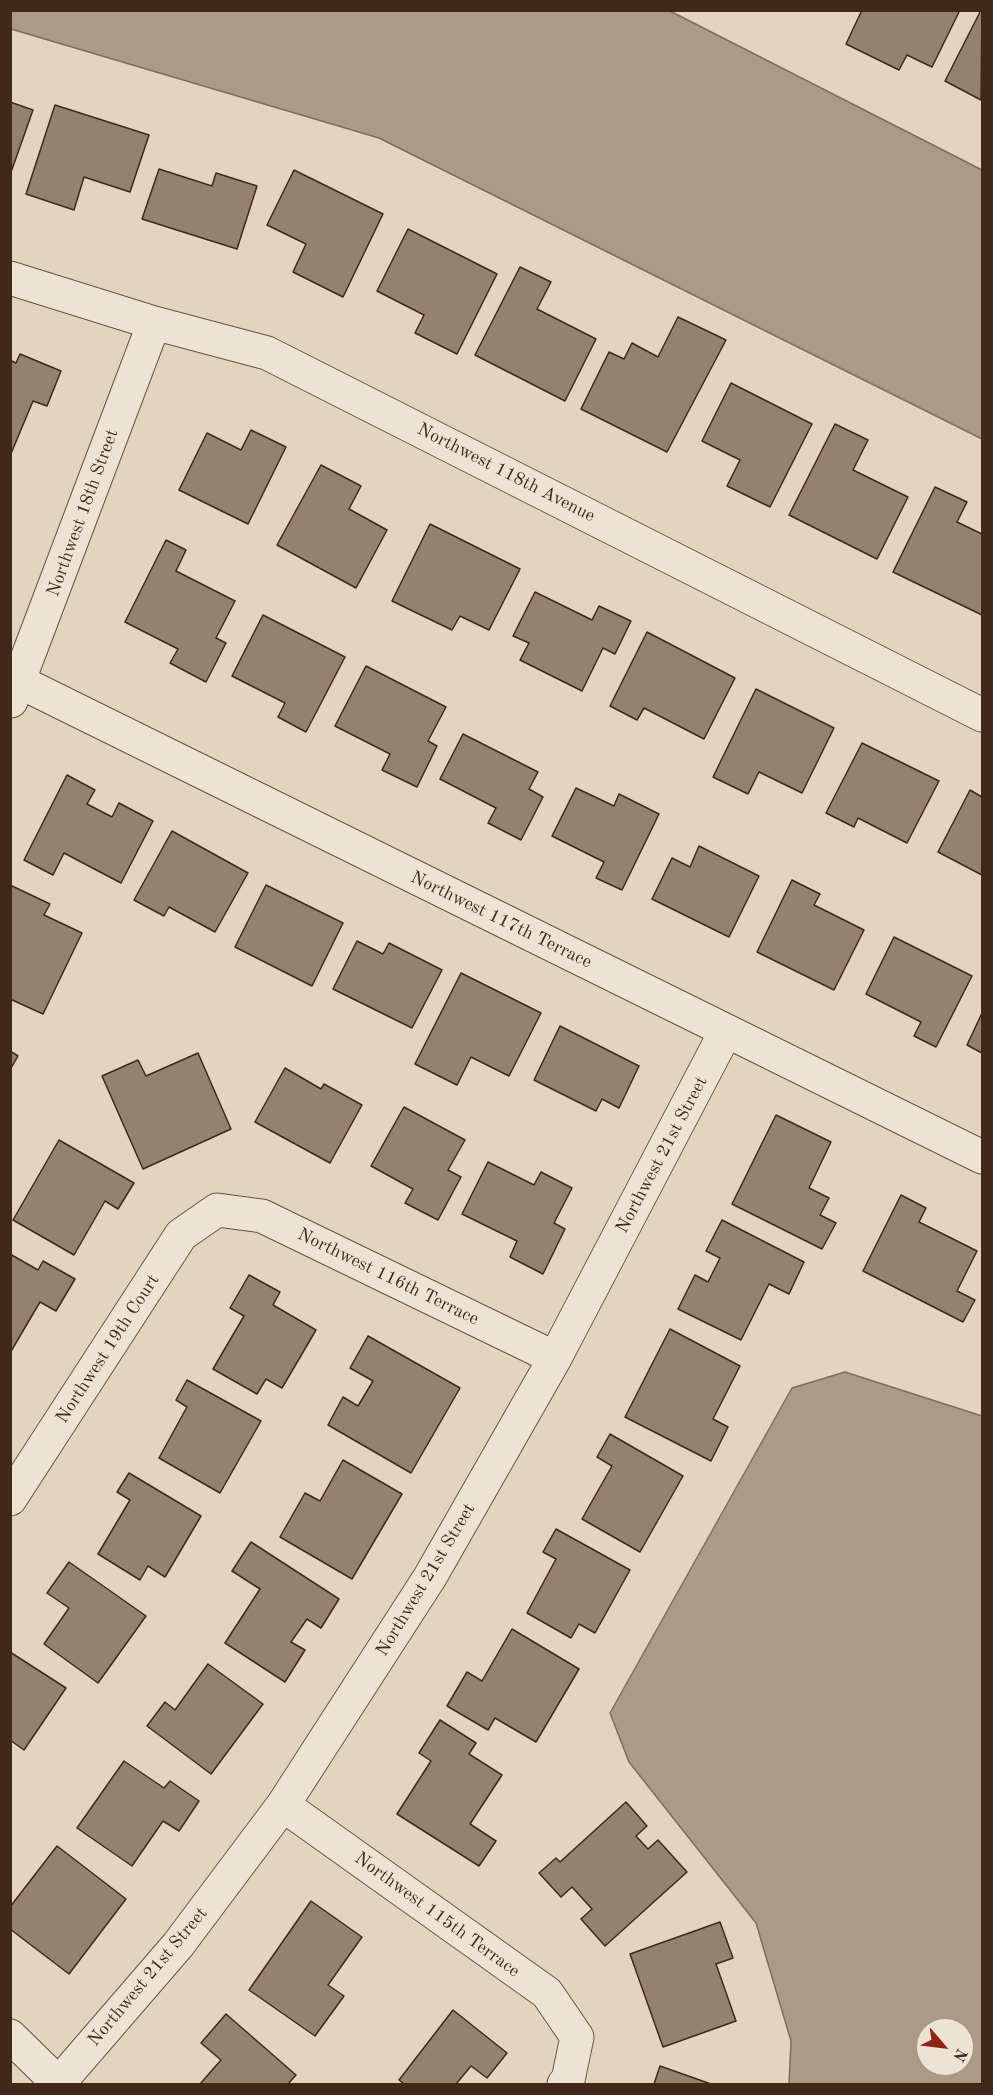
<!DOCTYPE html>
<style>
body{margin:0}
#map{position:relative;width:993px;height:2095px;overflow:hidden;background:#e3d4bd;font-family:"Old Standard TT",serif}
canvas{display:block}
.frame{position:absolute;inset:0;border:12px solid #412919;pointer-events:none}
.north{position:absolute;left:915px;top:2017px;width:60px;height:60px;box-sizing:border-box;background:#ede3d4;border:2px solid #a89989;border-radius:50%;rotate:118deg;font-size:16px;font-weight:700;line-height:24px;text-align:center;color:#412919}
.north::after{content:'';display:block;margin:auto;width:21px;height:27px;background:#8f2418;clip-path:polygon(50% 0,100% 100%,50% 72%,0 100%)}
</style>
<div id="map">
<canvas width="993" height="2095"></canvas>
<div class="frame"></div>
<div class="north">N</div>
</div>
<script>
const ctx = document.querySelector('canvas').getContext('2d');
ctx.lineJoin = 'round';
function fill(path, color) { ctx.fillStyle = color; ctx.fill(path, 'evenodd'); }
function stroke(path, color, width, dash) { ctx.strokeStyle = color; ctx.lineWidth = width; ctx.lineCap = dash ? 'butt' : 'round'; ctx.setLineDash(dash || []); ctx.stroke(path); }
function write(font, color, halo, rows, align = 'center') {
  ctx.font = font + ' "Old Standard TT",serif'; ctx.lineWidth = 4.5; ctx.setLineDash([]); ctx.textBaseline = 'middle'; ctx.strokeStyle = halo; ctx.fillStyle = color; for (const [text, x, y, turn = 0] of rows) {
    ctx.save(); ctx.translate(x, y); ctx.rotate((+turn || 0) * Math.PI / 180); ctx.textAlign = isNaN(turn) ? turn : align; if (halo) ctx.strokeText(text, 0, 0); ctx.fillText(text, 0, 0); ctx.restore();
  }
}
const water = new Path2D(`
 M10,11H670L982,170V439L379,138L11,29Z
 M845,1372L982,1416V2084H789L791,2041L756,1923L629,1762L610,1713L792,1388ZM927,2029H963V2065H927Z`);
const building = new Path2D(`
 M862,10H960L932,67L907,55L899,70L846,44Z
 M981,10H982L981,100L945,81Z
 M10,102L33,110L10,175Z
 M55,105L149,135L130,192L84,177L74,210L26,194Z
 M159,169L212,186L216,173L257,186L237,249L142,219Z
 M294,170L383,214L343,297L293,272L306,244L267,225Z
 M408,229L497,274L457,354L415,333L424,315L377,291Z
 M520,267L551,282L537,309L596,339L565,401L475,355Z
 M678,317L726,340L667,452L581,409L609,352L624,359L632,343L658,357Z
 M20,354L61,371L47,406L33,401L10,456V360L16,363Z
 M731,383L812,424L770,507L727,486L740,460L702,441Z
 M835,424L868,440L853,470L908,497L877,559L789,515Z
 M251,430L286,447L248,524L179,490L207,433L241,450Z
 M321,465L361,486L349,509L387,530L356,588L277,545Z
 M935,487L967,502L957,522L982,534V615L893,572Z
 M430,524L520,569L489,630L460,616L452,630L392,601Z
 M166,540L186,550L176,571L235,601L216,638L226,643L206,682L170,663L178,649L125,622Z
 M535,592L592,620L599,606L631,621L615,654L603,648L582,691L520,660L529,643L513,636Z
 M263,615L345,657L306,732L278,717L285,703L232,676Z
 M647,632L735,678L704,739L644,708L637,720L610,706Z
 M366,666L446,707L428,741L437,746L417,787L382,770L390,754L335,726Z
 M756,689L834,728L802,793L759,772L748,794L713,777Z
 M463,734L538,772L529,789L543,797L521,840L488,823L496,808L440,779Z
 M862,743L939,781L907,843L858,818L854,827L826,813Z
 M67,775L95,790L87,804L112,817L119,803L153,821L121,883L64,853L53,875L24,860Z
 M576,788L614,806L619,794L659,814L622,890L596,878L604,862L552,836Z
 M970,790L982,797V875L938,852Z
 M172,831L248,873L215,932L169,907L164,916L134,900Z
 M699,846L759,876L729,937L652,899L672,858L690,867Z
 M792,880L820,894L814,905L864,930L834,990L757,952Z
 M10,885L50,904L44,915L82,933L43,1014L10,999Z
 M266,885L343,923L312,986L235,947Z
 M894,937L972,976L936,1047L914,1036L921,1022L866,994Z
 M357,941L383,954L389,943L442,970L412,1028L333,989Z
 M461,973L541,1013L509,1076L471,1057L457,1085L415,1064Z
 M982,1013V1053L967,1045Z
 M560,1026L639,1066L619,1108L602,1099L596,1111L534,1080Z
 M10,1051L18,1056L10,1070Z
 M198,1053L231,1129L143,1169L102,1076L138,1060L146,1076Z
 M285,1068L321,1089L324,1084L362,1105L330,1163L255,1122Z
 M404,1107L465,1140L448,1170L461,1177L438,1220L405,1203L413,1189L371,1166Z
 M776,1115L831,1142L809,1188L829,1198L820,1215L836,1223L822,1249L732,1204Z
 M59,1140L134,1183L118,1209L105,1201L74,1255L13,1220Z
 M488,1162L534,1185L541,1172L572,1188L554,1223L565,1229L543,1274L510,1257L517,1241L462,1214Z
 M901,1195L926,1208L919,1222L977,1251L957,1291L975,1300L963,1322L863,1271Z
 M722,1220L804,1262L789,1294L769,1284L741,1340L678,1309L695,1275L708,1282L720,1258L706,1251Z
 M10,1254L38,1270L43,1261L75,1279L56,1311L40,1302L10,1353Z
 M249,1275L280,1292L273,1305L316,1330L282,1388L266,1379L257,1394L213,1369L244,1316L230,1308Z
 M670,1329L740,1366L713,1419L728,1427L711,1461L625,1417Z
 M368,1336L460,1388L411,1473L328,1425L343,1397L358,1406L373,1381L350,1368Z
 M187,1380L261,1421L220,1493L159,1458L187,1407L176,1400Z
 M610,1434L683,1476L640,1552L582,1519L612,1466L597,1457Z
 M343,1460L402,1494L352,1579L280,1537L305,1493L320,1501Z
 M129,1473L201,1516L165,1577L148,1566L140,1580L98,1554L130,1500L117,1492Z
 M556,1529L630,1570L595,1633L579,1624L571,1638L527,1613L556,1559L543,1552Z
 M251,1542L339,1599L321,1628L307,1619L291,1642L305,1650L285,1682L225,1643L260,1589L232,1571Z
 M69,1562L146,1616L98,1683L44,1644L69,1608L47,1593Z
 M512,1629L579,1669L536,1742L495,1718L488,1730L447,1706L467,1672L482,1681Z
 M10,1652L66,1688L24,1750L10,1740Z
 M208,1664L263,1704L211,1774L147,1726L165,1702L175,1710Z
 M440,1720L476,1743L469,1754L502,1775L470,1824L496,1841L479,1866L397,1814L431,1761L419,1753Z
 M124,1761L164,1788L170,1781L199,1801L179,1831L163,1821L132,1866L77,1828Z
 M626,1802L647,1826L636,1836L648,1849L658,1840L687,1872L605,1946L581,1919L592,1909L572,1887L561,1897L539,1873L556,1858L560,1862Z
 M57,1846L126,1899L69,1974L10,1929V1907Z
 M311,1901L362,1937L328,1985L344,1996L315,2036L249,1990Z
 M720,1922L733,1958L716,1964L736,2021L663,2047L630,1954Z
 M453,2010L507,2053L487,2078L471,2066L456,2084H404L399,2080Z
 M226,2014L296,2075L288,2084H200L221,2060L201,2043Z
 M660,2066L711,2084H654Z`);
const minor = new Path2D(`
 M10,278L154,323L267,353L982,715
 M20,682L982,1157
 M11,701L154,323
 M10,1499L181,1235L217,1210L262,1216L555,1358
 M283,1805L547,1993L577,2037L568,2080L564,2084
 M10,2036L59,2084
 M58,2084L178,1945L283,1805L430,1577L555,1358L726,1031`);
const streetNames = [
 ["Northwest 118th Avenue",506,473,27],
 ["Northwest 18th Street",83,513,-70],
 ["Northwest 117th Terrace",501,920,26],
 ["Northwest 21st Street",662,1155,-62],
 ["Northwest 116th Terrace",388,1277,26],
 ["Northwest 19th Court",108,1349,-57],
 ["Northwest 21st Street",426,1580,-59],
 ["Northwest 115th Terrace",437,1915,36],
 ["Northwest 21st Street",148,1977,-50]
];
fill(water, '#ac9a85');
stroke(water, '#816d5a', 1.5);
fill(building, '#95826e');
stroke(building, '#412919', 1.5);
stroke(minor, '#6a5442', 35);
stroke(minor, '#ede3d4', 33);
write('18px', '#412919', '#ede3d4', streetNames);
</script>
